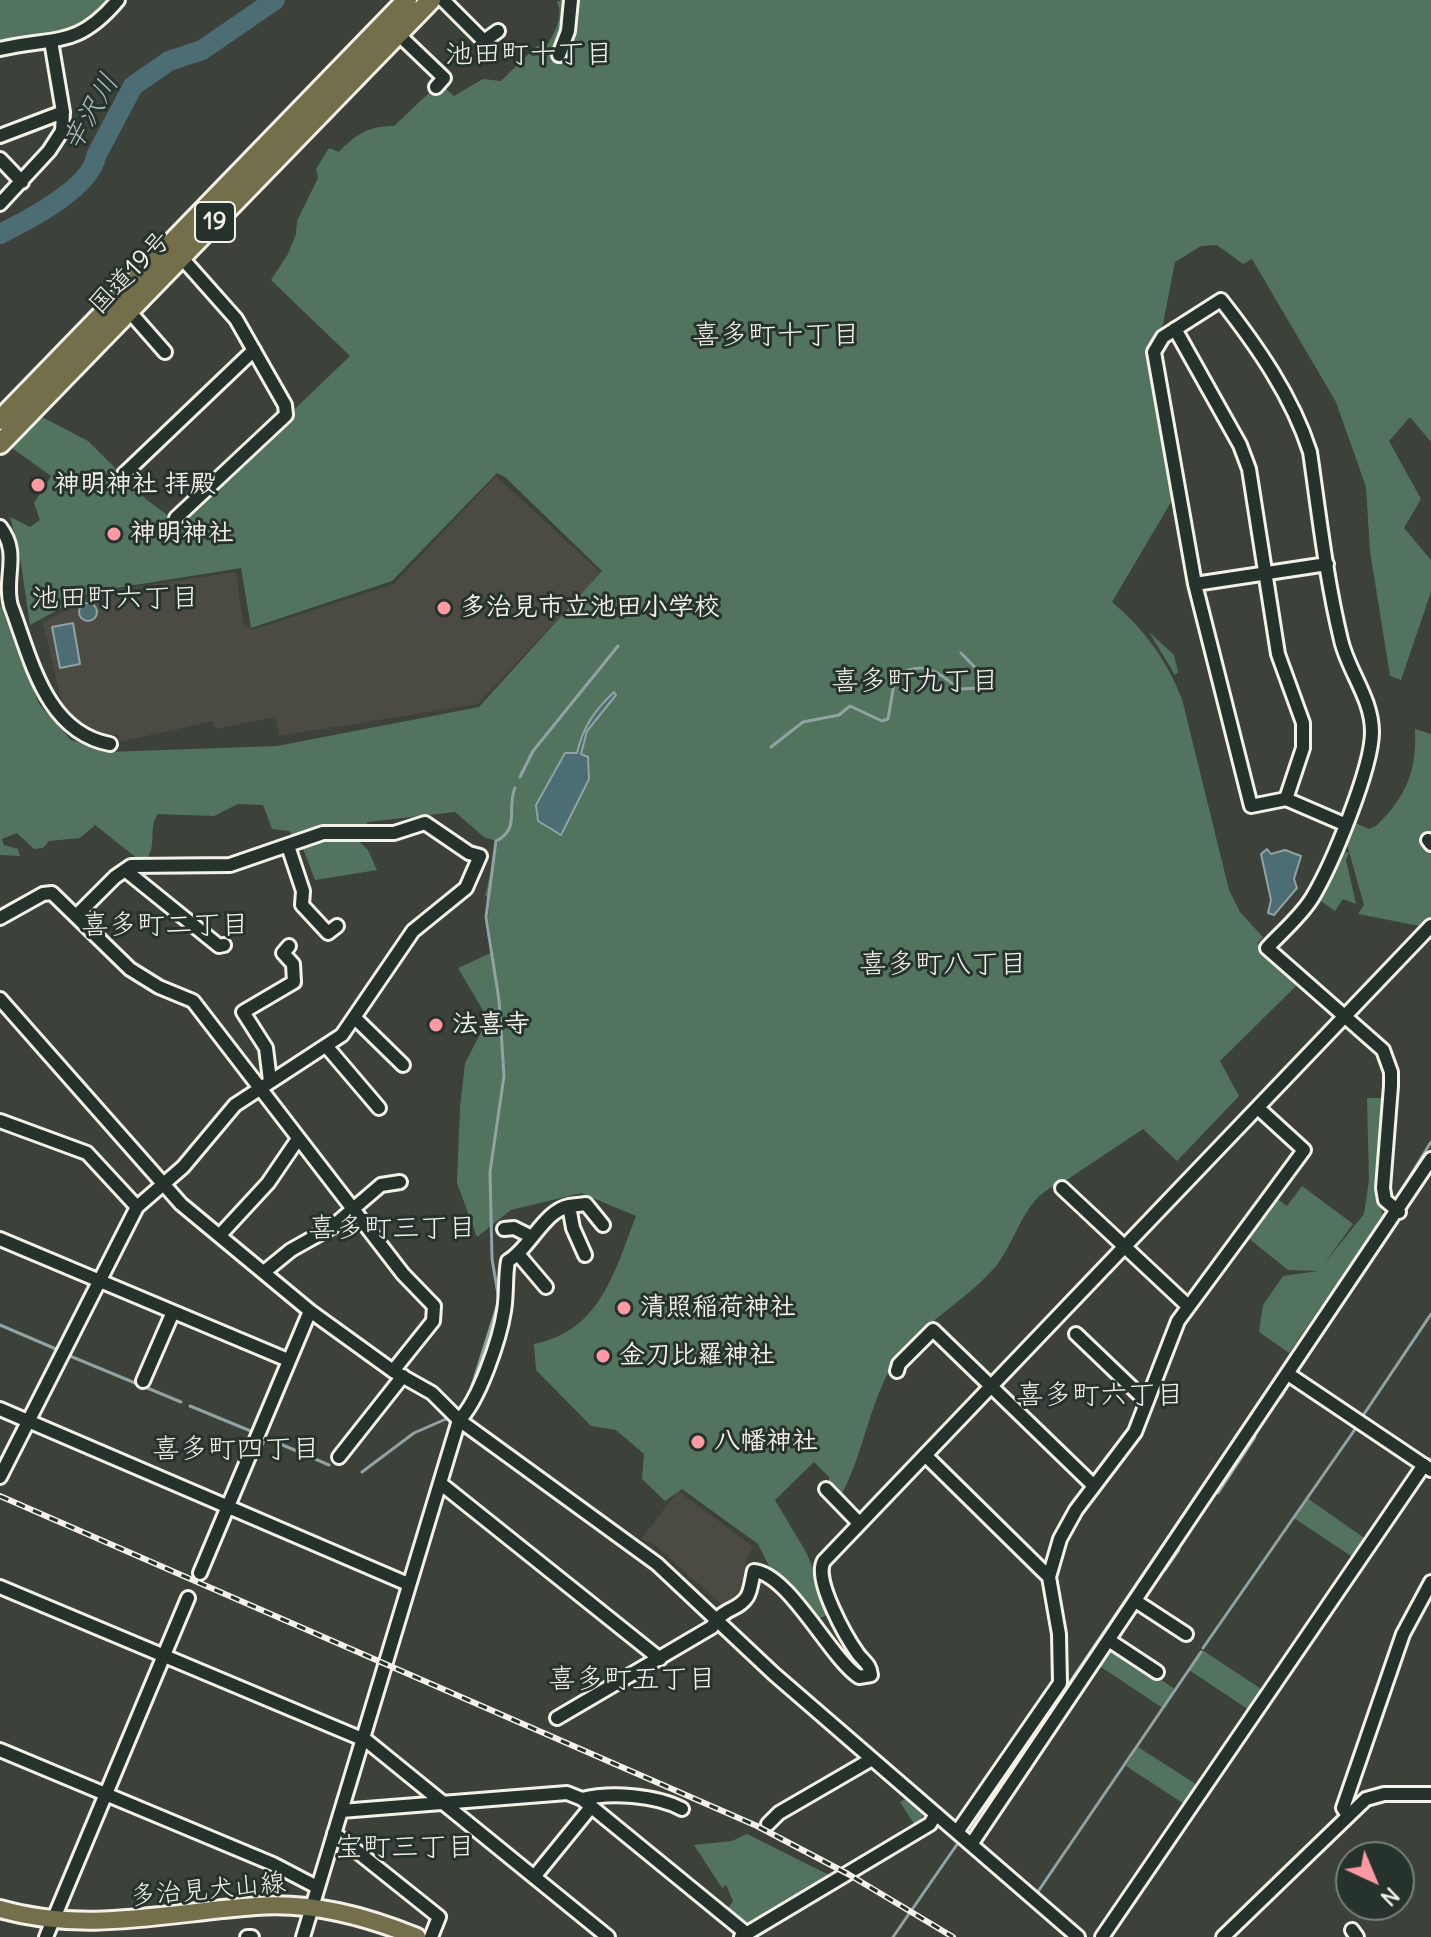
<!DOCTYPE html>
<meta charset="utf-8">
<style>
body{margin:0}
#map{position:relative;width:1431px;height:1937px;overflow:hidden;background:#3c413a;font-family:Delius,sans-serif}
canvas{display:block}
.north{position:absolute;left:1335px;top:1841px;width:80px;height:80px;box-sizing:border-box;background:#26332d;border:2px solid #787f78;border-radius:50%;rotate:136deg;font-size:22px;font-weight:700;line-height:32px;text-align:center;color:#f4f1e8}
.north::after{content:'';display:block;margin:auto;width:28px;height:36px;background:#ff9aa2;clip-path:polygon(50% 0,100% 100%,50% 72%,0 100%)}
</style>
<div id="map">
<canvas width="1431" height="1937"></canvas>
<div class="north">N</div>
</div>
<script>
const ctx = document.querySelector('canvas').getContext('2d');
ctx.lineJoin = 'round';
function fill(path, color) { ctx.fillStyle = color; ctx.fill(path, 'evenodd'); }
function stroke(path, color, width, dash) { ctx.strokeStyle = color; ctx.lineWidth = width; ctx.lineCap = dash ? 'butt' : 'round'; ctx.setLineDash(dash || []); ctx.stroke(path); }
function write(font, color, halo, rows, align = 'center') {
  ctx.font = font + ' Delius,"Klee One",sans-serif'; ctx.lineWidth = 6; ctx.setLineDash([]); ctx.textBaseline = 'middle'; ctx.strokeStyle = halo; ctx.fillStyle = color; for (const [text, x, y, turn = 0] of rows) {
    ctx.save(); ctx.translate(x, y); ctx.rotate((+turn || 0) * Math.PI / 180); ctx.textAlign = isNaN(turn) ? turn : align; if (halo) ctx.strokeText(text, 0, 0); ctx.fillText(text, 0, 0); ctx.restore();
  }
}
const built = new Path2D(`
 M496,476L601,573L478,704L279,736L275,717L215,729L213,721L120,742L118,734L98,737L65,715L43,623L94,593L236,572L243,623L252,630L394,584Z
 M678,1491L754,1547L747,1556L745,1591L740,1599L722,1605L655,1545L641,1539Z`);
const green = new Path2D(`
 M0,0H112L94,21L52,37L0,45Z
 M561,0H1431V442L1410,417L1389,441L1421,499L1404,528L1431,560V592L1401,680L1390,676L1370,551L1366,487L1336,402L1252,259L1243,264L1217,245L1201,246L1175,262L1163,324L1151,348L1149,360L1174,497L1112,602C1145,630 1166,659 1182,699L1229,890L1240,912L1263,937L1257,944L1296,986L1220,1061L1239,1096L1177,1161L1143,1129L1062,1183C1023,1195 1019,1237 996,1266C968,1299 924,1322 898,1357C870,1395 864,1456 840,1497L829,1486V1477L814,1462L775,1500L806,1552L833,1613L820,1618L769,1566L758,1544L682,1489L665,1501L642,1479L644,1454L616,1430L591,1426L536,1370L534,1344C601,1331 615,1270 636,1216L581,1193L511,1210L477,1237L457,1183L460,1107L465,1063L488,1019L458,968L493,952L488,918L490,898L485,896L498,842L484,837L455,812L368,822L356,838L368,850L377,870L315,880L302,846L289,831L272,829L263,805L238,804L214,816L158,814C148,827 157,845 147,858L138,859L95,825L80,838L49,841L43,848L34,849L17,833L2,839L4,845L18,849L20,856L0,855V604L39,704L71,740L108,752L277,746L479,707L602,571L505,477L497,473L392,581L251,628L241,568L91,592L30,625L19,550L10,517L30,527L40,520L34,503L51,476L12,448L42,417L88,441L147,500L177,522L350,356L271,280L288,254L296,234L297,221L318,178L316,169L329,148L339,152C356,134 369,126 394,126L431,91L437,95L444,87L454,96L483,79L501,81L537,46L548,44C555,31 564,16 557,2Z
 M1149,632L1174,655L1178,672L1175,675Z
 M1415,729L1431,734V920L1425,927L1358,914L1364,905L1346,841L1353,822L1369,829L1376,826C1406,797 1417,771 1415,729Z
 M1342,850L1349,853L1346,860L1356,904L1343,899L1335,911L1318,899Z
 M1367,1098H1384L1376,1191L1383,1215L1289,1353L1259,1332L1263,1305L1283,1276L1318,1271L1288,1270L1247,1237L1276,1198L1287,1206L1302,1186L1353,1224L1323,1265L1364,1214L1369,1180Z
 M1307,1498L1370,1542L1357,1560L1294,1518Z
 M1114,1648L1176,1690L1164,1709L1101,1667Z
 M1202,1650L1266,1692L1252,1712L1189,1670Z
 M1138,1747L1202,1788L1189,1807L1126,1766Z
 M907,1798L924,1814L916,1827L900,1802Z
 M747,1834L831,1876L747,1927L726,1911L733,1901L726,1885L722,1888L694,1845L732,1841Z`);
const water = new Path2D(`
 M79 612a9 9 0 1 1 18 0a9 9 0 1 1-18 0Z
 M73,623L80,664L60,668L52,627Z
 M614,692L616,695L587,731L581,754L588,757L589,779L561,835L538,821L536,805L565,753H577C583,727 594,711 614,692Z
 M1267,849L1271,854L1285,850L1301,856L1294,879L1297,888L1274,915L1268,913L1271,900L1261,854Z`);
const stream = new Path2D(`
 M771,747L803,722L839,715L850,706L882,721L888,719L895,678C921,658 937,671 959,689L982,688L988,681L961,653
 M520,777L533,751L618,646
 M1401,1191L1431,1142
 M1375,1232L1385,1215
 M0,1325L56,1349
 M70,1356L181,1402
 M1298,1371L1308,1355
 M1281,1397L1290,1382
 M468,1399L499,1300L492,1259L490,1172L504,1076L499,1000L486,917L496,841C521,829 506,808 515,788
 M190,1406L253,1432
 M1362,1417L1431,1314
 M262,1436L329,1465
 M362,1472L414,1433L446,1419
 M1218,1493L1255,1437
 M1165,1570L1179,1550
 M1203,1648L1358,1425
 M971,1828L1339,1285
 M1037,1893L1201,1652
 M893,1937L958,1843`);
const river = new Path2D(`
 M0,234C28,220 91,188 96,156L133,86L169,61L202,50L275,0`);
const minor = new Path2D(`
 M443,0L484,41L498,31
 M398,34L444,78L436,87
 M51,41L63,112
 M0,49C55,36 77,49 118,0
 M559,55L568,31L571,0
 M0,136L63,112L62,131L49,151L0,204
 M0,159L22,182
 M129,311L165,352
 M1175,329L1240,445L1249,469L1278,654L1303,723V748L1286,799
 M124,474L254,350
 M176,518L286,415L285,405L236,319L181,257
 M0,527C21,554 3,577 11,606C31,658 45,732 110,744
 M1195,584L1327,564
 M1344,824L1286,799L1251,806L1195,584L1154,352L1163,337L1221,300C1257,346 1292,396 1310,452C1319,514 1326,578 1341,640C1348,671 1372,698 1372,732C1372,768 1332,865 1312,898C1301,916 1282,932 1267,948L1383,1050L1391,1072V1086L1383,1188L1385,1200L1399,1212
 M1428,840L1431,844
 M288,846L303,891L302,905L328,933L337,926
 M125,870L219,946L224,945
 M0,918L43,894L52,893L130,969L159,987L193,1001L403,1274L434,1306L433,1321L393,1371
 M0,999L181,1204L310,1311L393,1371L432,1393L459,1420L657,1564L774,1674L1078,1937
 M356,1019L403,1065
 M327,1047L379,1108
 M270,1081L266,1048L243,1012L294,982L293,964L283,953L289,946
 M0,1121L87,1153L137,1207
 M1062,1188L1188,1306
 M569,1206L586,1204L603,1225
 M504,1229L514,1228L530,1236
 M220,1235L268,1183L298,1139
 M0,1239L288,1360
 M518,1254L546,1287
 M264,1272L291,1250L332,1227L381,1185L400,1182
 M1076,1334L1145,1400
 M897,1371L899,1364L933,1330L1094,1486
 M1288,1374L1431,1470
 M143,1381L173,1312
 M0,1409L408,1584
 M925,1455L1049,1577
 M339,1457L403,1376
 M0,1477L137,1207L183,1167L235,1105L342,1035L413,931L466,888L480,856L469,853L425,823L394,833H323L230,865L131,866L115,877L77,915
 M440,1483L660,1659
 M826,1489L859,1523
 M200,1573L310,1311
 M0,1587L367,1741L608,1937
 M1137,1602L1186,1634
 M1110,1641L1157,1672
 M557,1718L712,1627C723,1607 738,1611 747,1597C751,1591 752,1579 754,1571C789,1574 830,1658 859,1677L871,1675C870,1664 864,1662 858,1654C846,1637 813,1579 824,1561L1431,926
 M0,1750L273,1864L317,1887
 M582,1799C610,1792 656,1795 682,1809
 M341,1811L567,1793L582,1799L747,1934
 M1347,1814L1343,1808L1403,1634L1431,1582
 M768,1824L779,1813L872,1759
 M957,1832L1060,1683L1059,1634L1049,1577L1060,1539L1076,1510L1135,1432L1178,1321L1304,1150L1258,1108
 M334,1833L439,1917L431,1937
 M972,1843L1431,1159
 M534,1877L591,1807
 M1352,1930L1357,1937
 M46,1937L188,1598
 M247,1937H252
 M303,1937L459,1420C479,1401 500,1338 504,1311C507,1294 505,1277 508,1261C530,1248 544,1211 569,1206L573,1228L585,1255
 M741,1937L930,1824L936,1814
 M1102,1937L1424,1465
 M1223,1937L1366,1799L1384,1794H1431`);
const major = new Path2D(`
 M0,1909C86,1934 170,1912 256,1906C313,1902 365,1916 417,1937`);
const highway = new Path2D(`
 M0,420L407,0
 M0,444L431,0`);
const rail = new Path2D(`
 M0,1496L757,1826L848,1874L953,1937`);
const markers = [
 [38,485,8,"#ff9aa2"],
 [114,534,8,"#ff9aa2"],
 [444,608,8,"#ff9aa2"],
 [436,1025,8,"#ff9aa2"],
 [624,1308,8,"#ff9aa2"],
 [603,1356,8,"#ff9aa2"],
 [698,1442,8,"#ff9aa2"]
];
const shields = [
 [215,222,40]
];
const shieldNames = [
 ["19",215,222]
];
const streetNames = [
 ["国道19号",130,273,-46],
 ["多治見犬山線",208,1890,-5]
];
const poiNames = [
 ["神明神社 拝殿",54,485],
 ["神明神社",130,534],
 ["多治見市立池田小学校",460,608],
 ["法喜寺",452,1025],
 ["清照稲荷神社",640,1308],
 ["金刀比羅神社",619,1356],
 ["八幡神社",714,1442]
];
const neighbourhoodNames = [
 ["池田町十丁目",529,55],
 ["喜多町十丁目",776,336],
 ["池田町六丁目",115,599],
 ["喜多町九丁目",915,682],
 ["喜多町二丁目",165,926],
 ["喜多町八丁目",943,965],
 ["喜多町三丁目",392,1229],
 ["喜多町六丁目",1100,1396],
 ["喜多町四丁目",236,1450],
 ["喜多町五丁目",632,1680],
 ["宝町三丁目",405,1848]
];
const waterNames = [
 ["辛沢川",91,113,-60]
];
fill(built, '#4b4b43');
fill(green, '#52745f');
fill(water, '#4d6d74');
stroke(water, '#90a2a2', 2);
stroke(stream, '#90a2a2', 3);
stroke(river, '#4d6d74', 20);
stroke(minor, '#f4f1e8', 18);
stroke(major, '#f4f1e8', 22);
stroke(highway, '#f4f1e8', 24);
stroke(minor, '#26332d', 12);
stroke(major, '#726f4a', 16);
stroke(highway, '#726f4a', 18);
stroke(rail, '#f4f1e8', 6);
stroke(rail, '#26332d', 3, [9]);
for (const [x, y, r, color] of markers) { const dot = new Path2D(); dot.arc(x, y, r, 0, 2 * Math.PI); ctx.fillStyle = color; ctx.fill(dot); stroke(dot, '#26332d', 3); }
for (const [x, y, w] of shields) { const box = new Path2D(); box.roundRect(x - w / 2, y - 20, w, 40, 6); ctx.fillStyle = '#26332d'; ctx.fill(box); stroke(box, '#f4f1e8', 2); }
write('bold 24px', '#f4f1e8', null, shieldNames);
write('26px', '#f4f1e8', '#26332d', streetNames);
write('bold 26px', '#f4f1e8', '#26332d', poiNames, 'left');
write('28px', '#f4f1e8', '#26332d', neighbourhoodNames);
write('italic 28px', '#b1bcba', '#26332d', waterNames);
</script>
